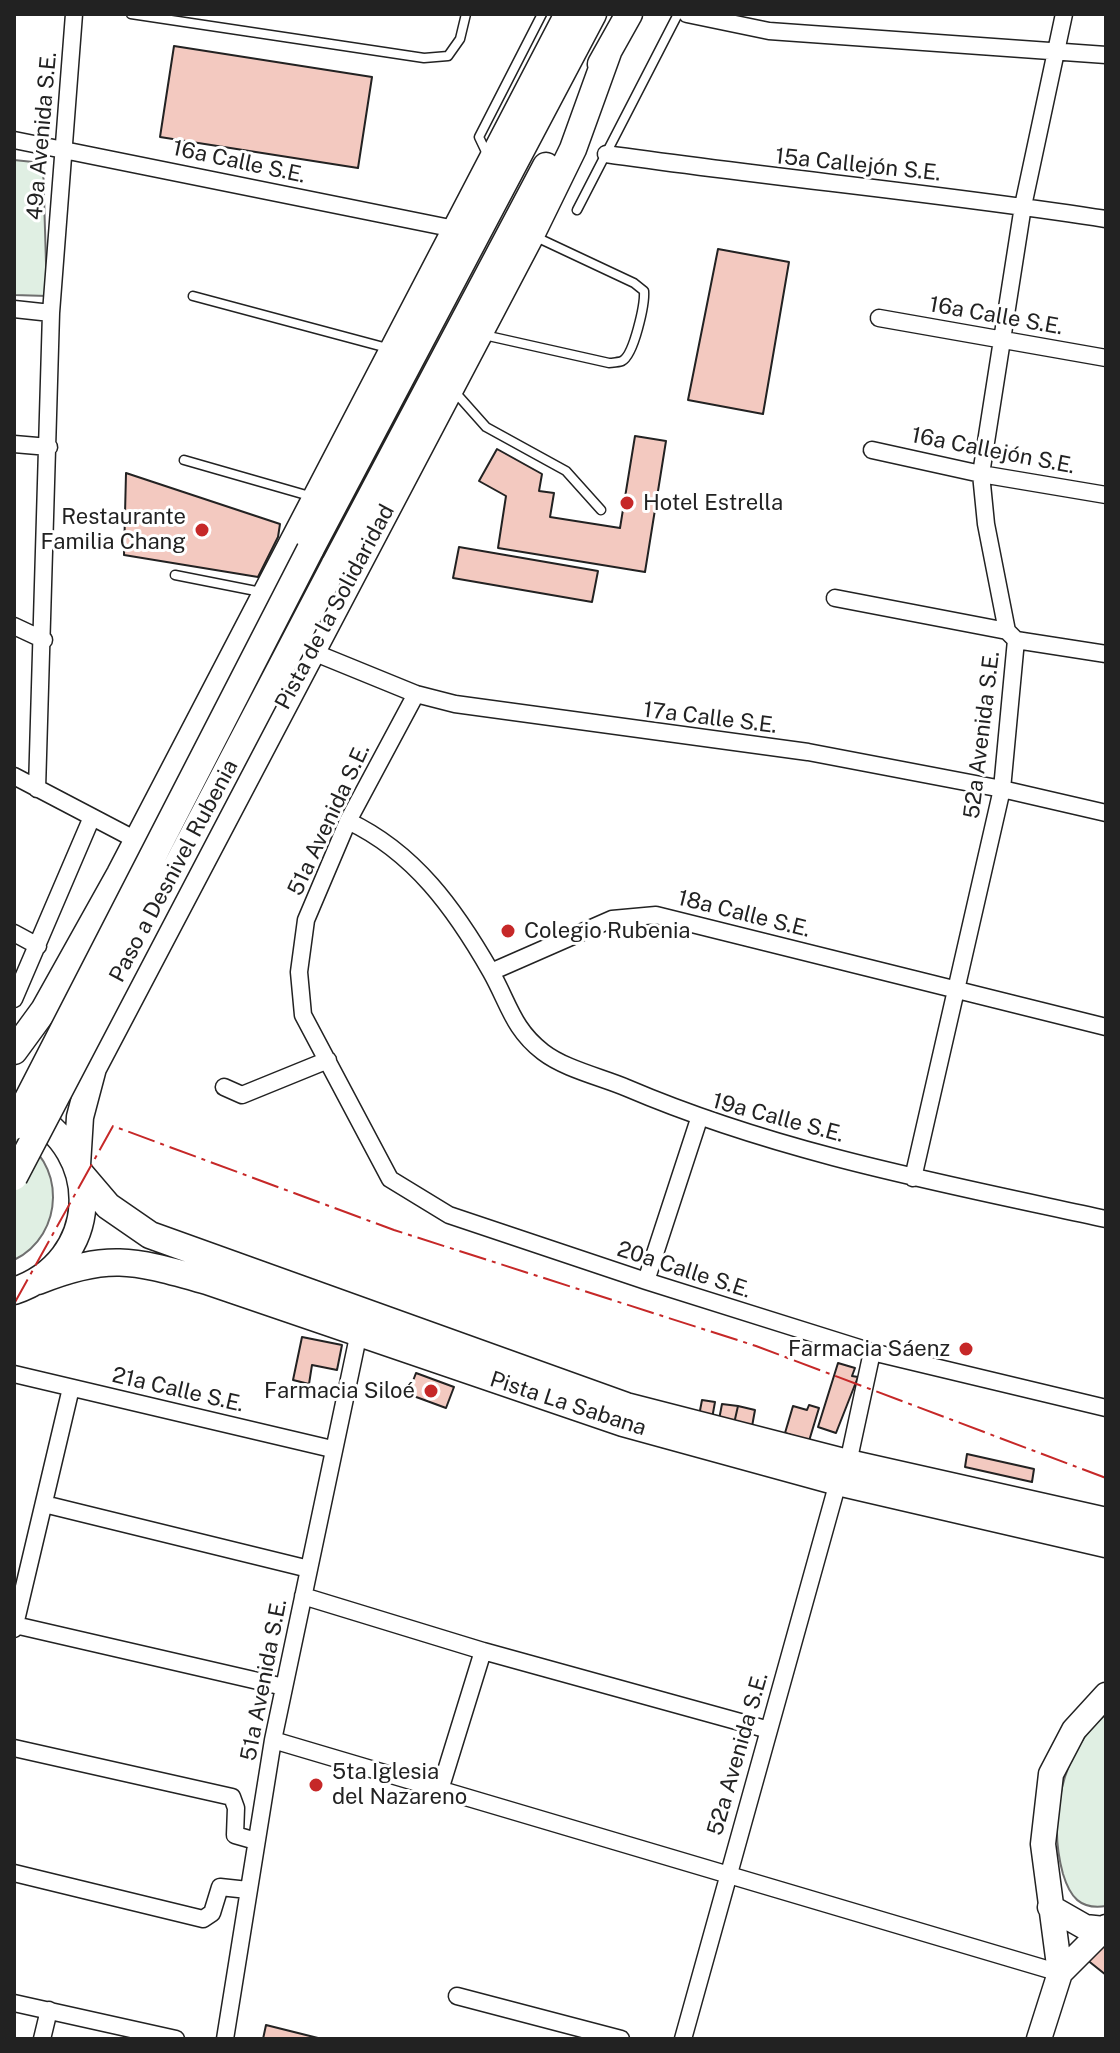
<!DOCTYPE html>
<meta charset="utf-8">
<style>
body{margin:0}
#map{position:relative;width:1120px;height:2053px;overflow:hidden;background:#fff;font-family:"Public Sans",sans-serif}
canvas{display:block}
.frame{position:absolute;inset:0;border:16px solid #222;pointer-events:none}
</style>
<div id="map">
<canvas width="1120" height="2053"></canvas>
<div class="frame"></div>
</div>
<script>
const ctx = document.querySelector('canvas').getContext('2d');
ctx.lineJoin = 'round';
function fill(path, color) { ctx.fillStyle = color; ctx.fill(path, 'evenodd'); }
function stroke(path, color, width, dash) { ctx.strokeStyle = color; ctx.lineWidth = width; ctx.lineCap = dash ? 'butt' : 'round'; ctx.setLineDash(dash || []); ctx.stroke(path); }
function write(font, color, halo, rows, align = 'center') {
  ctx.font = font + ' "Public Sans",sans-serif'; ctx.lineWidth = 6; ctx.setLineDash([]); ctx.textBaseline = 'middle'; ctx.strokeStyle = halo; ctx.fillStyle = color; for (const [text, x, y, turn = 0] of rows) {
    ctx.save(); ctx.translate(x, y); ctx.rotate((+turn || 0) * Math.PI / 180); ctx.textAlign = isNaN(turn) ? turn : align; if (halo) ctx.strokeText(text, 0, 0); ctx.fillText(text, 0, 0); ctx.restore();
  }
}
const green = new Path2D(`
 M14,160L43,163L47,296L14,295Z
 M14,1135C67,1160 65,1235 14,1260Z
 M1106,1714V1906C1080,1910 1070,1897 1063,1874C1048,1820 1061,1751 1106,1714Z`);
const building = new Path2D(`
 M174,46L372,77L358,168L160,137Z
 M718,249L789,262L763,414L688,400Z
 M635,436L666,441L645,572L498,548L506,496L479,481L497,449L542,474L539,491L554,493L550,517L620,528Z
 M126,473L280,524L278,537L258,577L124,555Z
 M459,547L598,571L592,602L453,578Z
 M302,1337L342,1345L337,1370L312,1365L309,1384L293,1380Z
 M838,1363L855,1368L852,1376L858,1377L836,1433L818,1427Z
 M416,1373L454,1387L446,1408L408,1394Z
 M702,1400L715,1402L711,1424L698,1421Z
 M722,1404L738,1406L733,1428L718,1425Z
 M809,1405L819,1408L809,1441L785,1433L793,1406L807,1410Z
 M738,1406L755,1410L751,1432L733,1428Z
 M967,1454L1034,1469L1032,1482L965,1467Z
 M1106,1939V1975L1086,1959Z
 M266,2025L322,2039H263Z`);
const lane = new Path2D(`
 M131,14L424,58L448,56L460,39L466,14
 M488,156L479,137L542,14
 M577,210L678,14
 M193,296L391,349
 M484,335L609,363C611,363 620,362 622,361C634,355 645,304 644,291L634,283L536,237
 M454,391L486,427L566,471L601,510
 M184,460L313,497
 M175,575L261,592`);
const street = new Path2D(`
 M687,14L769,31L1106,55
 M14,140L455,229
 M606,154C772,178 940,193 1106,219
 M14,309L51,313
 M879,318L1106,358
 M14,444L49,447
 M872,450L981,474L1106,495
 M835,598L1007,631
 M14,626L44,640
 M1016,640L1106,654
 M313,652L416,694L455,704L808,752L1002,789L1106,813
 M416,694L348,821L306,920L299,972L303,1015L390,1179L449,1215L646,1281L872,1352L1106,1408
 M14,776L138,841
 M37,789L51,313L74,14
 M348,821C414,852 455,909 491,972C509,1004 513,1029 543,1052C565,1069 601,1077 627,1088C779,1153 945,1184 1106,1219
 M14,933L38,946
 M491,972L612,919L656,915L1106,1027
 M14,999L92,817
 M224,1087L242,1095L328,1060
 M913,1178L1002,789L1016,640L1007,631L986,524L981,474L1023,206L1064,14
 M646,1281L699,1119
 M14,1374L332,1449
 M848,1463L872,1352
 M44,1504L309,1569
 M303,1596L483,1651L769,1730
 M15,1625L284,1687
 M14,1629L71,1388
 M273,1740L1060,1973
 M14,1748L232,1797L236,1808L235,1835L256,1841
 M440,1790L483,1651
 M14,1873L203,1919L212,1913L220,1887L248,1890
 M457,1996L621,2039
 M14,2003L176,2039
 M42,2039L49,2010
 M225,2039L273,1740L359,1332
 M683,2039L838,1482`);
const secondary = new Path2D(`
 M1050,1907L1085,1927L1104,1929
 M1060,1973L1106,1927
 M1039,2039L1060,1973L1043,1844L1051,1774L1074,1730L1106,1695`);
const primary = new Path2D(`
 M601,64L629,14
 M310,550L593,14
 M334,566L546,166
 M14,1051L44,1010L120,874L568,14
 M77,1165L80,1117L93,1068L531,235L573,149L608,52
 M79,1172L108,1206L150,1235L626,1406L848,1463L1106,1521
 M38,1281C110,1252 135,1261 207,1281L623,1423L838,1482L1106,1544
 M14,1291C101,1262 106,1151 25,1111`);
const primaryBridge = new Path2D(`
 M14,1126L310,550
 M14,1177L334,566`);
const power = new Path2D(`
 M14,1304L113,1126L394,1230L756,1346L1106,1478`);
const markers = [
 [627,503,8,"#c62828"],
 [202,530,8,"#c62828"],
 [508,931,8,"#c62828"],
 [966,1349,8,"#c62828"],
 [431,1391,8,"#c62828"],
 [316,1785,8,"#c62828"]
];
const streetNames = [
 ["49a Avenida S.E.",42,136,-85],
 ["16a Calle S.E.",239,162,12],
 ["15a Callejón S.E.",858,165,6],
 ["16a Calle S.E.",996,316,10],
 ["16a Callejón S.E.",993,451,11],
 ["Pista de la Solidaridad",335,607,-62],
 ["17a Calle S.E.",710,718,7],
 ["52a Avenida S.E.",982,735,-83],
 ["51a Avenida S.E.",329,820,-65],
 ["Paso a Desnivel Rubenia",174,871,-62],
 ["18a Calle S.E.",744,914,14],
 ["19a Calle S.E.",778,1118,15],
 ["20a Calle S.E.",684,1270,18],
 ["21a Calle S.E.",178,1390,13],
 ["Pista La Sabana",568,1404,18],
 ["51a Avenida S.E.",264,1680,-79],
 ["52a Avenida S.E.",738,1754,-74]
];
const poiNames = [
 ["Hotel Estrella",643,503],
 ["Restaurante",186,517,"right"],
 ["Familia Chang",186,542,"right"],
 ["Colegio Rubenia",524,931],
 ["Farmacia Sáenz",950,1349,"right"],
 ["Farmacia Siloé",415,1391,"right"],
 ["5ta Iglesia",332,1772],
 ["del Nazareno",332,1797]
];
fill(green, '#e0efe3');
stroke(green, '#6f6f6f', 2);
fill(building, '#f3c9c0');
stroke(building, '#222', 2);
stroke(lane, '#222', 11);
stroke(street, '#222', 19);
stroke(secondary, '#222', 27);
stroke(primary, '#222', 29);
stroke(lane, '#fff', 8);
stroke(street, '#fff', 16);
stroke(secondary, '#fff', 24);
stroke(primary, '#fff', 26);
stroke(primaryBridge, '#222', 29, []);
stroke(primaryBridge, '#fff', 26);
stroke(power, '#c62828', 2, [28, 6, 4, 6]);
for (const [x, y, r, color] of markers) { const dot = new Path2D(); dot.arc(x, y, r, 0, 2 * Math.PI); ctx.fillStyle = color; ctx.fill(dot); stroke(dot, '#fff', 3); }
write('22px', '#222', '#fff', streetNames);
write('22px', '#222', '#fff', poiNames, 'left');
</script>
